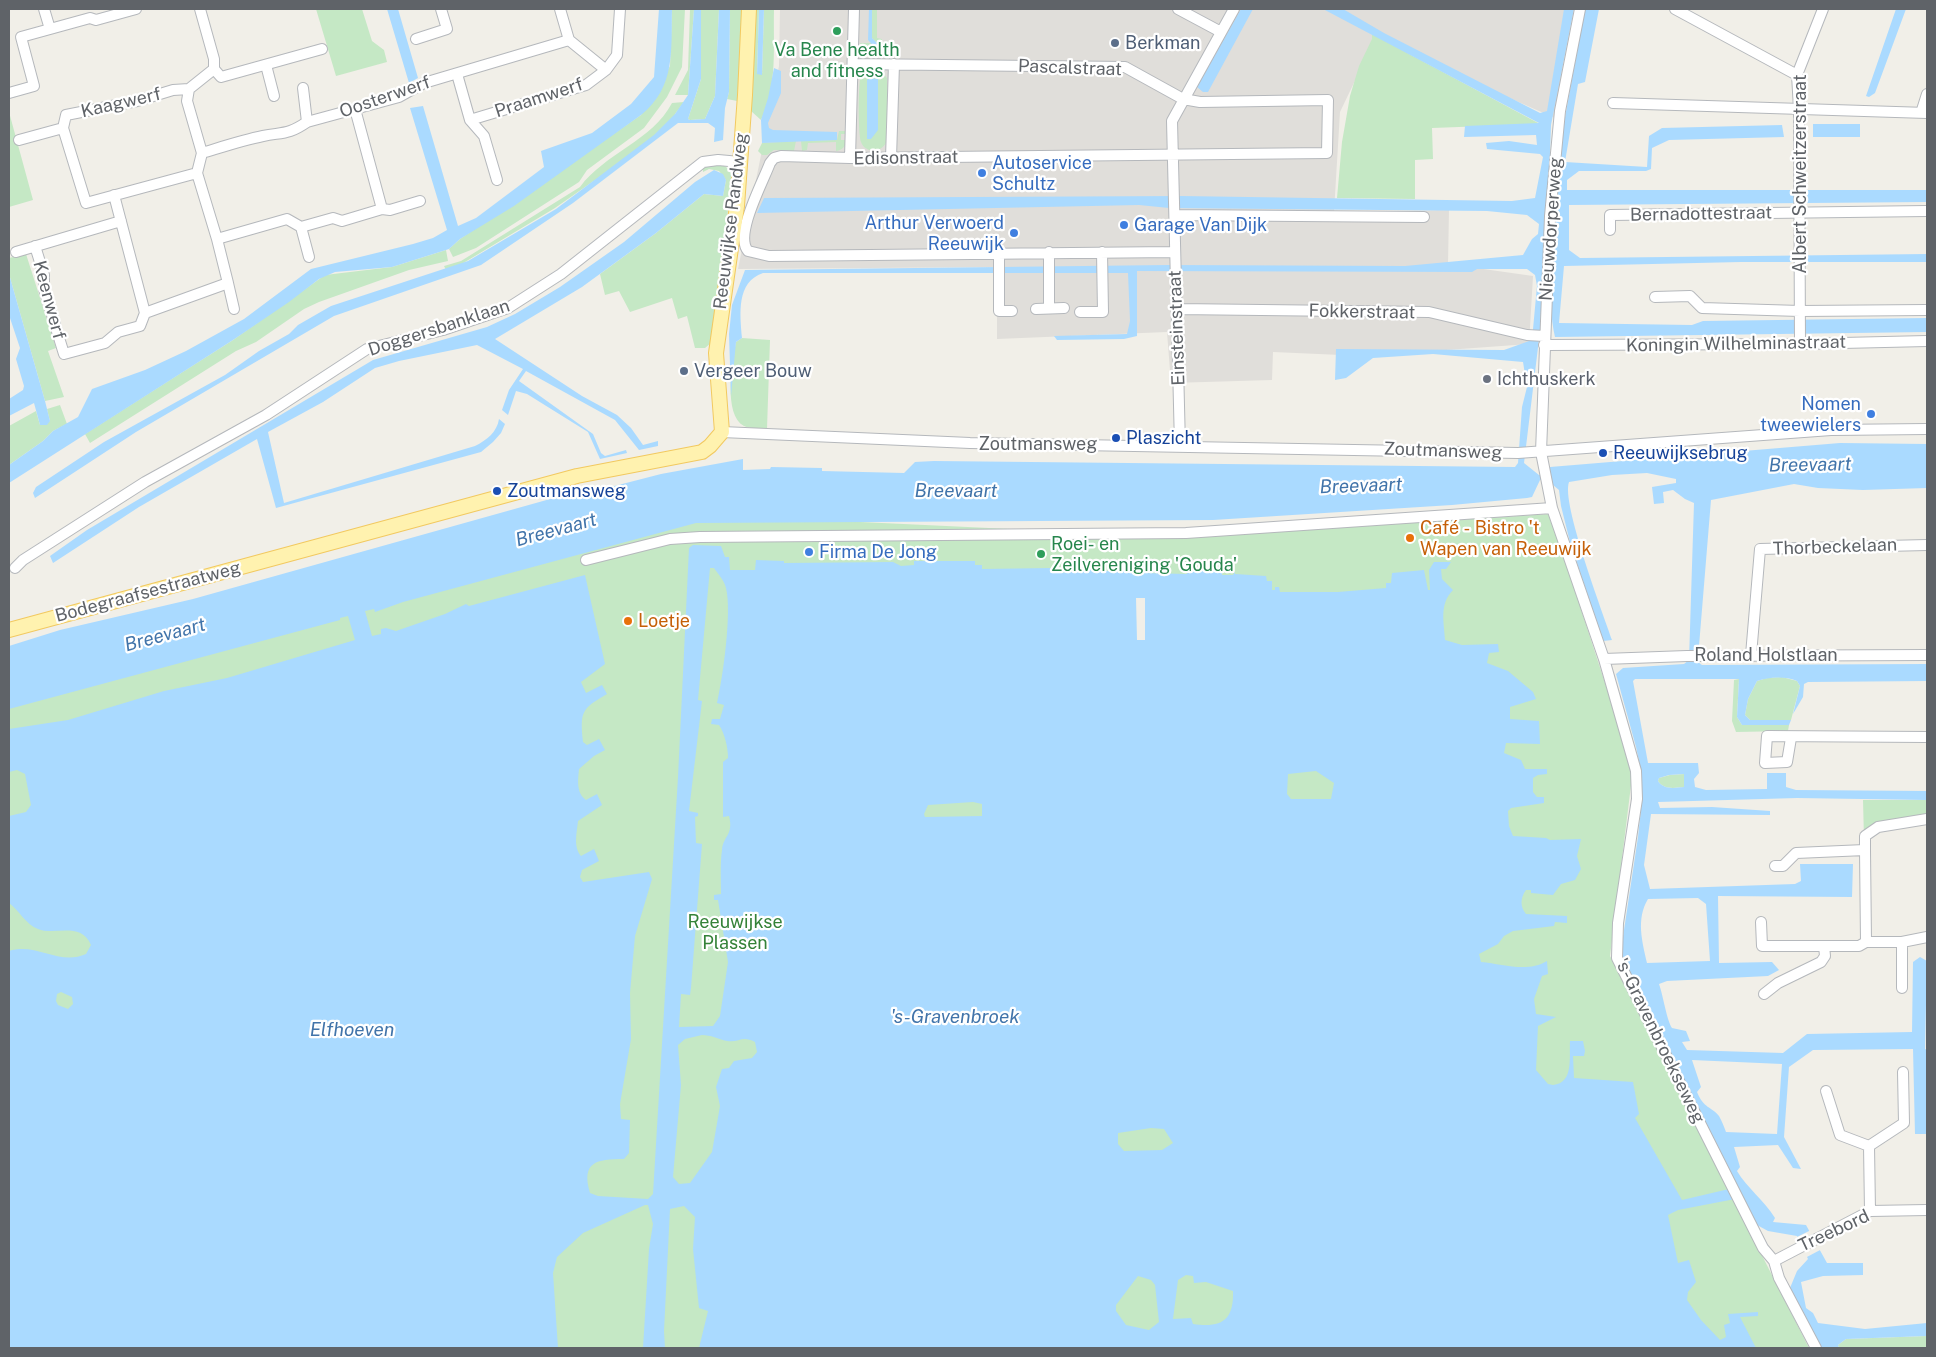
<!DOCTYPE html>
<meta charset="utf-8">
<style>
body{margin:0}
#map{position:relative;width:1936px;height:1357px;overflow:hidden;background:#f1efe8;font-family:"Public Sans",sans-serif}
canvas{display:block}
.frame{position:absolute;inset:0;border:10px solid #5f6368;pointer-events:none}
</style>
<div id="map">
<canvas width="1936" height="1357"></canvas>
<div class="frame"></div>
</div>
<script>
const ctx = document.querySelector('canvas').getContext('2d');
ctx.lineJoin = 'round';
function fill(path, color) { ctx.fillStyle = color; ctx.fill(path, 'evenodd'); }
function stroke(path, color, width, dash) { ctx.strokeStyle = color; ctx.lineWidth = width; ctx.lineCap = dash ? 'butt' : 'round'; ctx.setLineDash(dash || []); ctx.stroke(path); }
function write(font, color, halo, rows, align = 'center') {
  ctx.font = font + ' "Public Sans",sans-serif'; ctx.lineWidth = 4.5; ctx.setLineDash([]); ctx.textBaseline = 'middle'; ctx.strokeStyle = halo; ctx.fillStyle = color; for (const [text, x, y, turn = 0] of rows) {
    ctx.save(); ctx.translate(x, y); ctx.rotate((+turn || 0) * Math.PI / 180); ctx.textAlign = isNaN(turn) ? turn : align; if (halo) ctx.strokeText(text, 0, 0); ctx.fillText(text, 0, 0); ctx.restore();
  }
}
const industrial = new Path2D(`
 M780,9H1571L1555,118L1375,39L1340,112L1334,212L1449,210L1448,264L1533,276L1529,344L1364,356L1273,352L1272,380L1171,383L1167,332L997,339V267L738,269L779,66Z`);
const green = new Path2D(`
 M316,9H362L372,41L384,50L387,62L336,76Z
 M672,9H685L682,67L667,97L644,128L587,170L579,182L476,248L453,257L449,249L460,239L641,115L670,66Z
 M690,9H694L688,95H675L688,70Z
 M701,9H719L715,96L705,119L690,120L688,119L701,79Z
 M730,9H744L737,101L727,99L729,92Z
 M754,9H759L757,74H762L764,9H774C773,45 778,87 761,120L751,111Z
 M872,9H877V38L882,39L881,43L896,46L894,51L898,54L872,57L865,53L860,43H871L878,51L882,48L872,38Z
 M1372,34L1540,124L1432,128L1433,159L1415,160V199L1337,198L1342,142L1350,96L1359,66L1372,39Z
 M866,71H881L887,78C887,96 891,123 887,140C884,153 865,154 861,142C858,135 858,81 861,76C862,74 865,72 866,71Z
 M684,102L675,114L674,125L555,208L455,268L446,270L444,266L461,261L580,187C605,153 652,141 672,103Z
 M9,112L33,200L9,207Z
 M839,131H845L846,134H841V140H848C845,146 843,150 836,151V142L808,143L807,150L802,151L801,141L837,140Z
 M796,141L794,151L774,150L767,155H762L758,151L762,143Z
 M723,165L730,170L732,179L711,343L705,348H695L687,316L678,319L672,298L630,312L619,291L605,295L600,274L656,233L704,194L723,196L726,180L719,171L709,169L703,172V168L707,166Z
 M446,250L448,261L409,270L319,302L304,309L256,342L236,351L90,443L85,434L233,340L325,275L392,267Z
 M26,254L56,348L48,351L64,397L45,401L9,274V258Z
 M742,338L770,340L767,429C761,428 750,429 744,426C723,415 732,361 736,342Z
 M60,405L67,424L53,431L43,441L9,465V426L36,411L40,425L50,421L47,409Z
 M689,514L1182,537L1550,514L1633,769L1610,956L1809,1348H9V695Z
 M1782,677L1797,681L1800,686L1791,720H1750L1745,715L1748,699L1757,681L1767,678Z
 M1739,679L1737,717L1742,725H1789L1788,731L1736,732L1732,721L1734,680Z
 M1684,774V787C1674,788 1664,790 1658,781L1659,778L1670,775Z
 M1863,800H1927V815L1895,821L1864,839Z
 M1927,1336V1348H1839L1838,1345L1846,1339Z`);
const water = new Path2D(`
 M387,9H398L418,78L409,83Z
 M659,9H672C671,50 676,87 641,115L514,206L460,239L449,249L392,267L335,272L319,279L289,302L233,340L9,483V465L43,441L53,431L78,417L92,389L145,370L186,351L244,319L311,269L413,244L433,238L447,230L410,108L423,106L458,226L476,218L544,167L541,151L592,133L631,104L654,77Z
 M694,9H701V79L688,119L690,120L705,119L715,96L719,9H730L729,92L725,108L723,140L714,142L715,128L708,123H678L573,203L481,265L334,316L136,432L35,498L33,493L36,487L104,442L225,375L259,351L289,334L298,325L331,306L468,261L556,209L654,135L675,114L688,95Z
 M759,9H764L762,75L757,74Z
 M869,9H872V38L882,48L892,47V51H878L868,40Z
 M1241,9H1253L1208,92H1203L1197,87Z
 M1323,9H1343L1384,33L1540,113L1547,111L1564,9H1574L1551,125L1548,209H1560L1556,196L1563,128L1585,9H1599L1585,82L1578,84L1565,162L1647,167L1649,136L1662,128L1782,125L1784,137L1669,140L1652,148L1651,169L1646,171H1579L1567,180V190H1927V202L1569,205V250L1580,258L1927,254V262H1741L1564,266L1559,323L1692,325L1703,321L1927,318V332L1555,337C1547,300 1552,260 1558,223H1547L1545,227L1540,331L1524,463L1539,475L1549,473L1550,467L1840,443L1927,444V488L1863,490L1818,488L1794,484L1711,500L1699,646L1695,651V660L1702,665L1927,664V681L1808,682L1804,684L1803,697L1793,714L1800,686L1797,681C1784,676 1770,677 1757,681L1748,699L1745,715L1750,720H1791L1789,725H1742L1737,717L1739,679H1635L1633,681L1648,763H1698L1699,773L1694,779L1695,787L1706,790L1767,789V773H1786V787L1796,790L1927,791V800L1797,798L1658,802L1660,808L1712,807L1770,811V815L1651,814L1644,865L1650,889L1795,884L1801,881L1800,864H1853L1852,897L1718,896L1719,963L1772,962L1779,970L1768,976L1667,981L1659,984C1663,995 1667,1021 1672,1028L1686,1031L1690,1041L1682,1042L1687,1050L1783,1053L1807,1034L1912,1032L1913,962L1920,957L1927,961L1925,1049L1927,1050V1134H1915L1913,1049L1813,1050L1789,1067L1784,1137L1801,1169L1793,1168L1778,1145L1734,1147L1740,1167L1737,1171C1747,1188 1764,1200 1775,1218L1773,1222L1806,1225L1827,1263H1863V1275L1823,1276L1801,1282L1806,1308L1813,1313L1818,1323L1865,1329L1927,1323V1336L1846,1339L1838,1345L1839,1348H1821L1790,1288L1797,1271L1808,1259L1797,1236L1768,1231L1757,1225L1735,1199L1678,1210L1668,1215L1678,1263L1689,1260L1696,1282L1688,1292L1687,1300L1701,1320L1720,1340L1726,1337L1724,1325L1730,1323L1728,1314L1758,1312V1316L1740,1317L1756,1348H699L708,1311L699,1308L693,1249L695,1217L684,1206L670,1209L664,1331L665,1348H643L649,1249L653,1224L648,1205H645L583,1233L557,1257L553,1273L558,1348H9V951C36,942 59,966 86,954L91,945C81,921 54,936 38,929C26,925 19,910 9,903V816L26,812L31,805L25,774L17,770L9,772V729L68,720L164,691L227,678L355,640L348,616L340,618V620L9,709V646L60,630L193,599L568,494L599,490L661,474L743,459V470L770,469L771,467L822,468V471L904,473L915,462L934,461L1515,467L1518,463L1522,407L1527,387L1523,362L1433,354L1373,358L1346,378L1335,380L1336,349L1504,350L1532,340L1537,286L1535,275L1527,269H1477L1472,272L1137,271V336L1124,339L1057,340L1054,336L1127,334L1130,321L1128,273H763C736,282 740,314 742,338L736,342L731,396L729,334L732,305L745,270L1169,265L1405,266L1523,255L1532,239L1538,234L1539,224L1527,215L1487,211L1169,208L1139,205L757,213L764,198L1181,196L1512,201L1535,198L1543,157L1540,154L1487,149L1486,143L1509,141L1537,145L1536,135L1464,137L1465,126L1539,123ZM1647,473L1676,479V483L1652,487L1654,504L1664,503L1663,492L1673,490L1685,499L1694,503L1689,660L1684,664L1623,668L1616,674L1636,747L1642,775V800L1638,837L1621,950L1622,959L1733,1178L1729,1189L1682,1200L1635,1118L1639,1114L1633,1082L1574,1078L1573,1056H1584L1585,1051L1583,1041H1570C1569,1057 1574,1083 1553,1085L1548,1084L1536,1070L1538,1026L1556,1017L1536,1014L1534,999L1542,976L1548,974L1547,961C1527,973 1503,964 1481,962L1479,954L1498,944L1504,936L1513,931L1554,926L1555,922L1567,923V916L1526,914C1520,907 1520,898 1526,890H1531V893L1553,895L1561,884L1575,880L1581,869L1577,856L1581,839L1550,840L1546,838L1513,836L1509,826L1508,811L1511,808L1544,803V797H1537L1533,792V778L1538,775L1547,774V769H1525L1521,760L1504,753L1506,743L1540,744L1539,721L1510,719V707L1536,699L1533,692L1508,671L1487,663L1489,653L1499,652L1498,644L1462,645L1445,640C1444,622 1439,604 1453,590L1442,579L1441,569H1446L1451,562H1434L1429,570L1430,590H1428L1424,570L1392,573L1391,583H1386V588L1338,592H1280L1279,587H1275V590H1272V581H1267L1266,576L1235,574V572L1233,575H1222V572L1188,569L1187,574L1145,573L1143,571H1096L1095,567H1090L1089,571L1053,573L1052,568L982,569V565H975V561H914V565L901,566L893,562L784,563V561L756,560L755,570H730L729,557H725L721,546L693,545L689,548L678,777L653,1194L648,1199L598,1196L590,1193C581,1162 596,1159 624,1159L629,1153L630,1120L621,1119L620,1104L631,1039L630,993L635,936L652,879L649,872L583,882L580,877L582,870L599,861L594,849L581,856C573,847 577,832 578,821L602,805L597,794L586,800C576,793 578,780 579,769L594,756L605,750L599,739L587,745L583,742C580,712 581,709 607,694L602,685L586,693L581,682L605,664L585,575L469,606L466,604L445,614L396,631L386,628L381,629V634L372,636L365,611L374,609L375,612L403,602L696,523L1213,520L1452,505L1527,498L1532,497L1540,480L1550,478L1553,485L1559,490L1561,506L1570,542L1603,641L1612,640C1603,613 1561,503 1569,482L1612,475ZM710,568H714C718,574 724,580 726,588C732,612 723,677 717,703L724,705L720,719H712L711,724L719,725C725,734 728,748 728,758L723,762V817L729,816C734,835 723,836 722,850C720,864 721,879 721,894L714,895V900H718L728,962L720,1016L713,1026L679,1027L681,994L690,995L691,988L702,844L696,843L695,817L698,816V813L689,811L702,701L698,700ZM1316,771L1334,783L1331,799H1291L1287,794L1288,774ZM1684,774V787C1674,788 1664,790 1658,781L1659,778L1669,775ZM973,802L982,804V816L925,817L924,814L928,805ZM1698,898L1706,904L1710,961L1647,963C1642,941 1636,919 1648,899ZM61,992L72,997L73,1004L68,1009L58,1005L56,1001L57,994ZM702,1035C711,1035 718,1039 727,1041C739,1043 742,1035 755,1042L757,1052L752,1058L734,1061L729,1068L722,1069L716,1087L720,1106L712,1152L690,1183L679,1184L673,1177L681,1085L678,1045L685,1039ZM1692,1060L1782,1064L1777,1134L1726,1132C1724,1127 1722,1121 1719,1116C1711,1106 1704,1109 1697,1092L1701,1087ZM1151,1128L1164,1129L1173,1143L1162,1150L1124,1151L1118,1144V1133ZM1186,1275L1193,1276L1194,1283L1206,1282L1233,1291C1234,1321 1221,1328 1193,1324L1191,1318L1173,1319L1178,1280ZM1138,1276L1151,1280L1155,1285L1159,1322L1149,1330L1126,1325L1116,1311V1305Z
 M1896,9H1906L1875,93L1869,97L1866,96Z
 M774,68L781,71V93L768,123L769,128L773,130L837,132V140L762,143L761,120L768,98Z
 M870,78L878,79V130L871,139H867V80Z
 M1813,124H1860V137H1813Z
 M714,170L723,174L726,180L723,196L704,194L656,233L582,287L495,339L582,396L617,415L631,428L643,445L658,441V446L639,450L615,420L526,371L519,381L593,434L601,453L605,456L626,450L627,453L600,459L588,432L527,394L516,391L508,415L502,410L509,390L523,369L477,345L399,361L375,368L323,402L268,432L284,503L475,446C487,440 497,432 499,419L505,424L501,433L493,442L481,452L276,508L257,439L139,507L53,563L50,556L87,530L373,360L487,327L515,314L560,287L624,242L695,182Z
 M9,274L45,401L50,421L47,425H40L34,403L9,416V399L23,390L24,386L16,359L20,348L9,315Z`);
const pier = new Path2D(`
 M1136,598H1145V640H1137Z
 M1811,1230L1822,1249L1805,1258L1795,1238Z`);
const minor = new Path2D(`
 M44,9L50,29
 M560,9L569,40L606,70
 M1178,9L1221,32
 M1580,9L1560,111L1550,216L1541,452L1552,508L1604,659L1636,771L1637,799L1618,923L1617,958L1763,1248L1774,1261L1779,1278L1816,1348
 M1675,9L1797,75
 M416,39L447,29L441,9
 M853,64L1125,67L1183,99L1200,102L1328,100L1327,153L850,158L781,156L774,158L770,163C763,182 734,235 748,251L769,256L1174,252
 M266,65L274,96
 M214,69L221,77L322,49
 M457,74L470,120L484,136L497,180
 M303,88L307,122
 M9,93L34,86L21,37L90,18L96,20L136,9
 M1613,103L1927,113
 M1921,113L1927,94
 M470,120L586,85L606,70L617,55L620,9
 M63,128L86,203L197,173
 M19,140L63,128L66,115L137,101L173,90L189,89
 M202,153C222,147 243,140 263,136C283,132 288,135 307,122L399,97L424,83L569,40
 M850,158L854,9
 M891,158L894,64
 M197,173L202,153L187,101L189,89L214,69V59L200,9
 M114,195L145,313
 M382,209L390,210L420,201
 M1175,215L1424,217
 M301,227L309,257
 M1610,230V215L1927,211
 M217,239L287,219L301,227L333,218L342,221L382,209L355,109
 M35,246L44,275V289L64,354L105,343L118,332L140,326L145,313L228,283L217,239L197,173
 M16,252L121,221
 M999,252V311H1012
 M1049,252V308
 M228,283L234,309
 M1655,297L1690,296L1702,308L1800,311L1927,310
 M1036,309L1064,308
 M1177,309L1429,312L1527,335L1544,336
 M1080,312H1103L1102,252
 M1800,344L1799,109L1797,75L1823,9
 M1544,345L1800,344L1927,341
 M722,432L970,443L1518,453L1831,430L1927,429
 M1180,446L1172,121L1234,9
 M586,560L670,539L700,537L1186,533L1552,508
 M15,568L23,560L145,482L266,415L367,349L443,330L508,308L561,274L703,162L718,160L740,162
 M1751,655L1760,549L1927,545
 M1604,659L1687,656L1927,655
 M1791,738L1787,762L1765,763L1767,736L1927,737
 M1865,850L1866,942
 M1775,866H1783L1796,853L1865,850V836L1878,827L1927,819
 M1761,922L1762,946H1859L1866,942H1902L1927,937
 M1902,942V988
 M1764,994L1778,983L1821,962L1825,956L1824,946
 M1826,1091L1840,1135L1869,1146L1904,1123L1903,1072
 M1869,1146L1870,1211
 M1774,1261L1870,1211L1927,1210`);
const major = new Path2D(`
 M9,630L577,476L702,452L710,446L722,432L716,353L737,206L745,95L749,9`);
const markers = [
 [837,31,5,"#2e9e5b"],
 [1115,43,5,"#5c6f8a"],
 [982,173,5,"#3f7fe0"],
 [1124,225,5,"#3f7fe0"],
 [1014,233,5,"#3f7fe0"],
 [684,371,5,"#5c6f8a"],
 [1487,379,5,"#6b7280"],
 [1871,414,5,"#3f7fe0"],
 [1116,438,5,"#1a4fb4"],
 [1603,453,5,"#1a4fb4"],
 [497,491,5,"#1a4fb4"],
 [1410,538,5,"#e8710a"],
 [809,552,5,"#3f7fe0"],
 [1041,554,5,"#2e9e5b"],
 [628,621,5,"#e8710a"]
];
const serviceNames = [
 ["Berkman",1125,43],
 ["Vergeer Bouw",694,371]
];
const leisureNames = [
 ["Va Bene health",837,50],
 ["and fitness",837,71],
 ["Roei- en",1051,544,"left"],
 ["Zeilvereniging 'Gouda'",1051,565,"left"]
];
const streetNames = [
 ["Pascalstraat",1070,68,2],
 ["Oosterwerf",385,97,-19],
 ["Praamwerf",539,98,-18],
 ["Kaagwerf",121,103,-13],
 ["Edisonstraat",906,158,-1],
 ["Albert Schweitzerstraat",1800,174,-90],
 ["Bernadottestraat",1701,214,-1],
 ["Reeuwijkse Randweg",731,221,-83],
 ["Nieuwdorperweg",1551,229,-86],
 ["Keenwerf",49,300,75],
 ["Fokkerstraat",1362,312,1],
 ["Doggersbanklaan",439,328,-18],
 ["Einsteinstraat",1177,328,-92],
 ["Koningin Wilhelminastraat",1736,344,-1],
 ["Zoutmansweg",1038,444],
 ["Zoutmansweg",1443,451,2],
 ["Thorbeckelaan",1835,547,-2],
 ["Bodegraafsestraatweg",148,592,-15],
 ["Roland Holstlaan",1766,655],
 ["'s-Gravenbroekseweg",1660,1041,64],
 ["Treebord",1834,1231,-25]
];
const shopNames = [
 ["Autoservice",992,163],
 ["Schultz",992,184],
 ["Arthur Verwoerd",1004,223,"right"],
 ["Reeuwijk",1004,244,"right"],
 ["Garage Van Dijk",1134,225],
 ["Nomen",1861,404,"right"],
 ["tweewielers",1861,425,"right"],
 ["Firma De Jong",819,552]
];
const worshipNames = [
 ["Ichthuskerk",1497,379]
];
const transitNames = [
 ["Plaszicht",1126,438],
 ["Reeuwijksebrug",1613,453],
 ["Zoutmansweg",507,491]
];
const foodNames = [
 ["Café - Bistro 't",1420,528],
 ["Wapen van Reeuwijk",1420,549],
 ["Loetje",638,621]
];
const parkNames = [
 ["Reeuwijkse",735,922],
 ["Plassen",735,943]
];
const waterNames = [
 ["Breevaart",1810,465,-1],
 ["Breevaart",1361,486,-2],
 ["Breevaart",956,491],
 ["Breevaart",556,530,-15],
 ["Breevaart",165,635,-15],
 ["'s-Gravenbroek",955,1017],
 ["Elfhoeven",352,1030]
];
fill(industrial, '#e0deda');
fill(green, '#c5e8c5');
fill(water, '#aadaff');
fill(pier, '#f1efe8');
stroke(minor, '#b5b8bc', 12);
stroke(major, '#f2c960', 16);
stroke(minor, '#fff', 10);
stroke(major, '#fff2af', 14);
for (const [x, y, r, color] of markers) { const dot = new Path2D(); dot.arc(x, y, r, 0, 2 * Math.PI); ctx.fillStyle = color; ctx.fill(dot); stroke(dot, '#fff', 2); }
write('18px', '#4e5e75', '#fff', serviceNames, 'left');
write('18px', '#27864d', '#fff', leisureNames);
write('18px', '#5f6368', '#fff', streetNames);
write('18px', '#366cbe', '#fff', shopNames, 'left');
write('18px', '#5b616d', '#fff', worshipNames, 'left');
write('18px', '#164399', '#fff', transitNames, 'left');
write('18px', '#c56008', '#fff', foodNames, 'left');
write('18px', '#348238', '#fff', parkNames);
write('italic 19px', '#4174aa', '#fff', waterNames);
</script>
